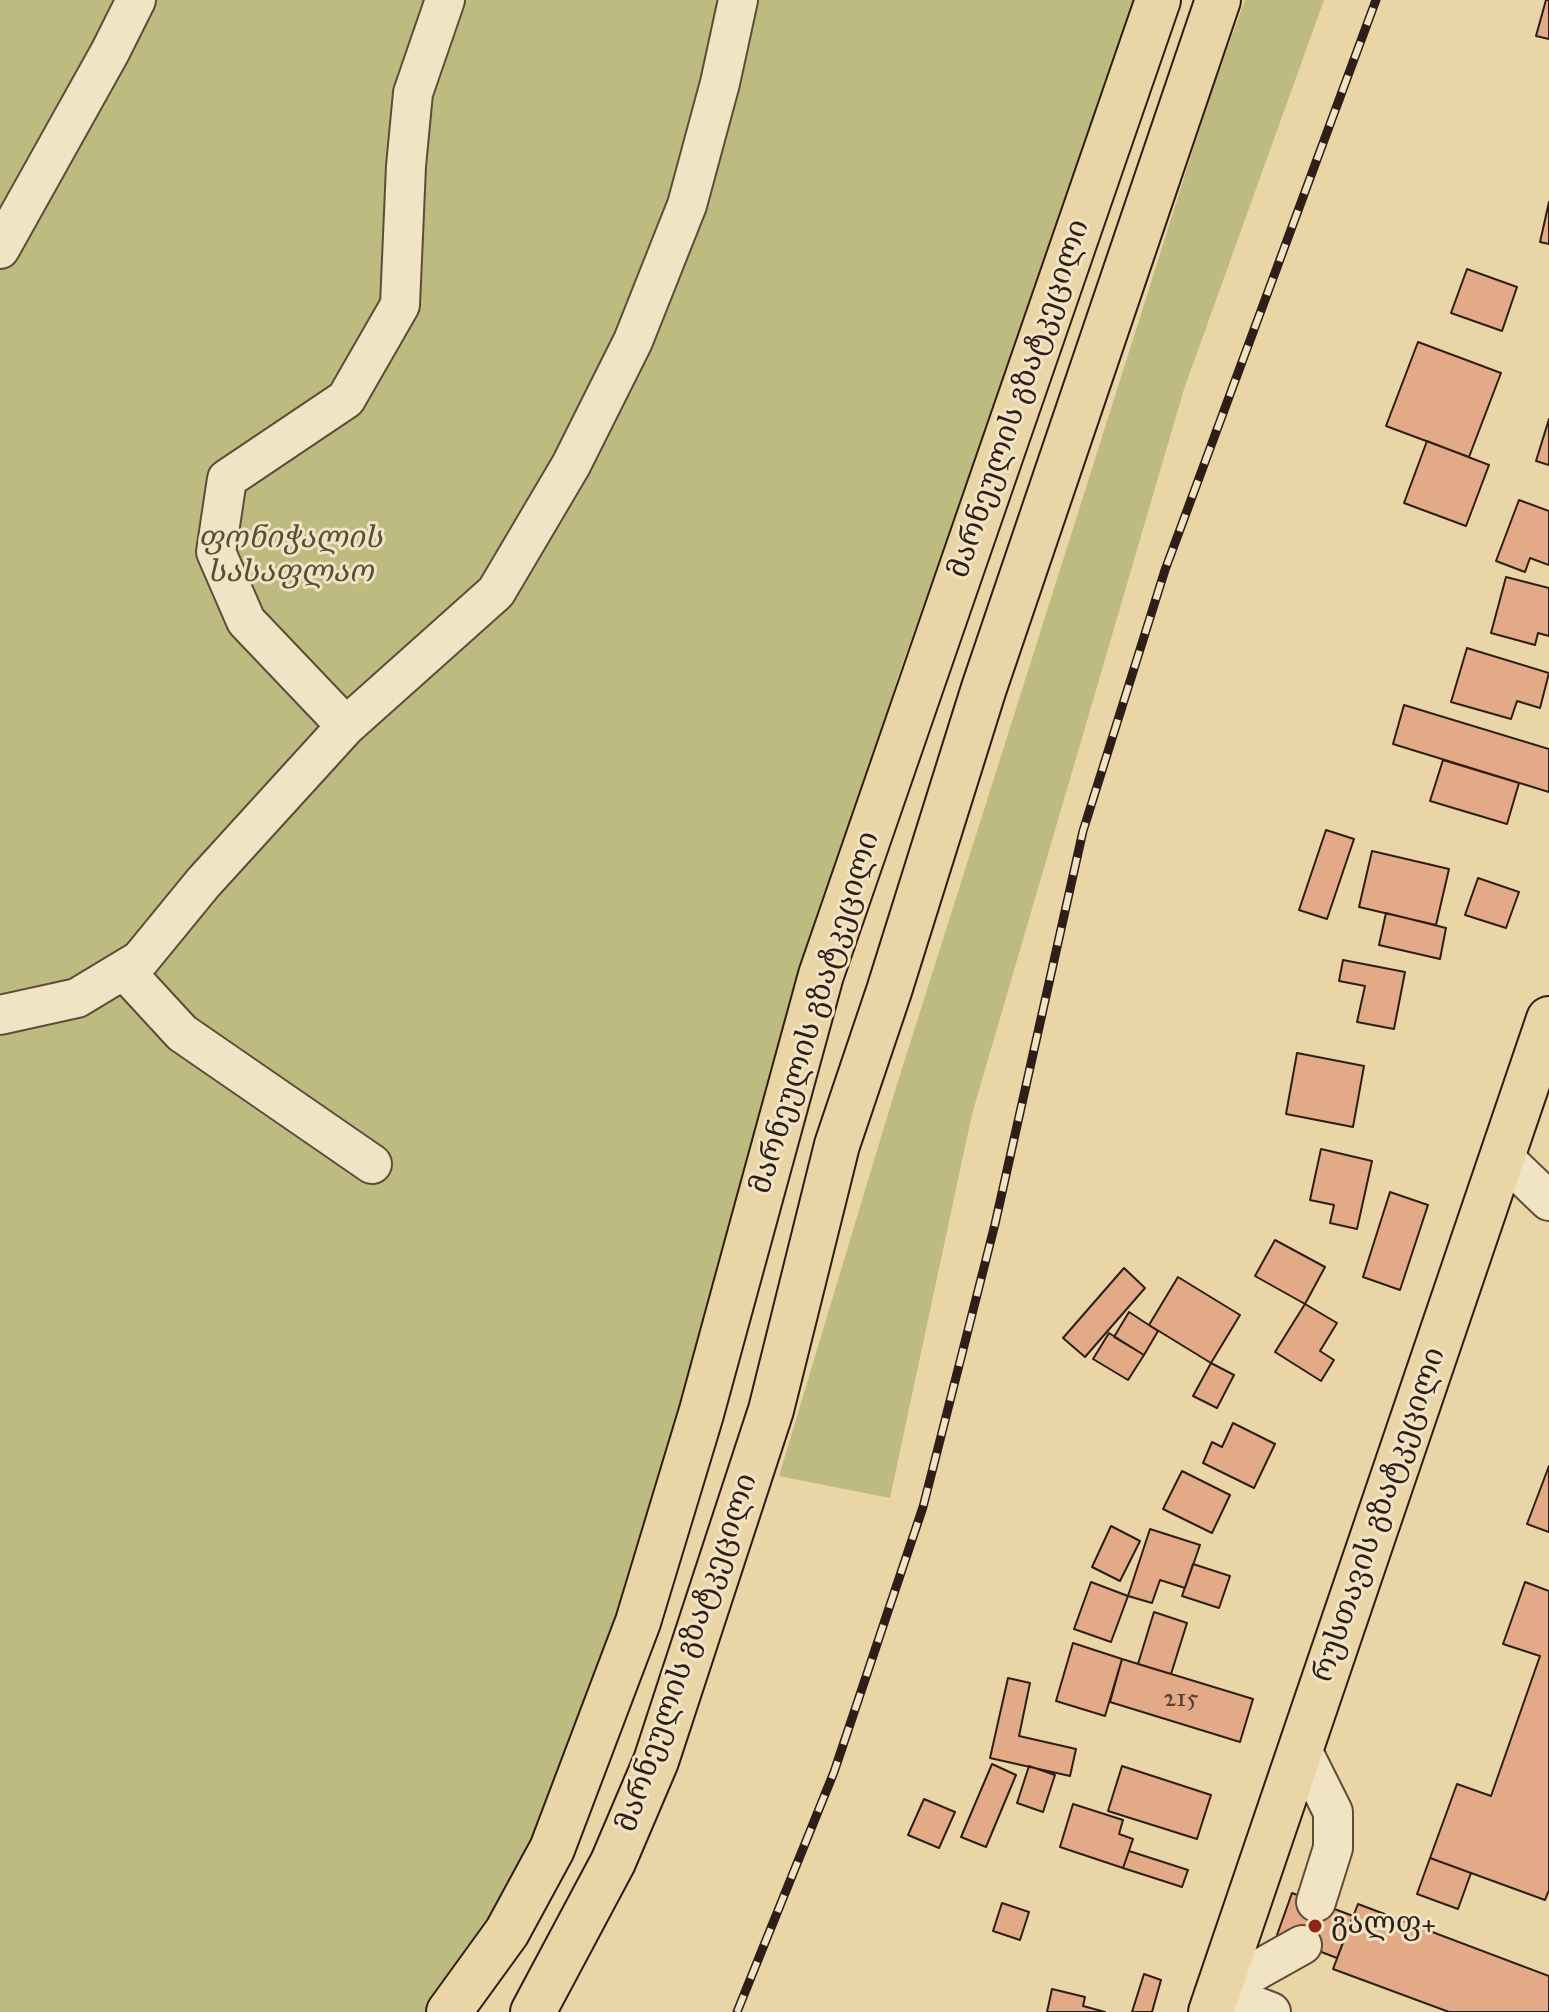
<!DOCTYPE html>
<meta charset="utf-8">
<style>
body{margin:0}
canvas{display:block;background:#e9d5a5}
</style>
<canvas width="1549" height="2012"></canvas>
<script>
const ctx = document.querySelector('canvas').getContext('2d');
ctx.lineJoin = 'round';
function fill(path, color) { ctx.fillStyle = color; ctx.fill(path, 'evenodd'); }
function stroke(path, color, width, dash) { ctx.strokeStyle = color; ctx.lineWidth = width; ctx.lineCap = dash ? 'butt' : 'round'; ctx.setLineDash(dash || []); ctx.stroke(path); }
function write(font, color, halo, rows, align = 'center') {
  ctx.font = font + ' "IM FELL Great Primer","Noto Serif Georgian",serif'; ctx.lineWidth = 6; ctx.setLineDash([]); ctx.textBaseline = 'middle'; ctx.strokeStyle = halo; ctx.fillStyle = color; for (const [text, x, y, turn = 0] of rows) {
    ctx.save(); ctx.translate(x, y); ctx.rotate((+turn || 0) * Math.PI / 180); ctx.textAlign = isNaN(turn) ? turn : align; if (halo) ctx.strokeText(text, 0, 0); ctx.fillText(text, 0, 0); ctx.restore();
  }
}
const green = new Path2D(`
 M0,0H1138L1044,272L898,676L843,874L602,1695L534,1859L428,2012H0Z
 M1245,0H1324L1184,389L972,1114L890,1498L779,1476L894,1094L1210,96Z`);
const building = new Path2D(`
 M1546,0H1549V39L1536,36Z
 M1549,202V244L1540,242Z
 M1467,269L1517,287L1502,331L1451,313Z
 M1418,342L1501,373L1469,457L1386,426Z
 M1549,419V465L1536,461Z
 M1427,441L1489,465L1466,526L1404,503Z
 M1519,500L1549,511V565L1530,558L1525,572L1496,561Z
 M1506,577L1549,588V636L1538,633L1535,645L1491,633Z
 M1467,648L1549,673L1540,708L1517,701L1511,719L1451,702Z
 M1404,705L1549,749V792L1393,744Z
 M1443,760L1519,783L1507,824L1430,801Z
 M1326,830L1354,839L1327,919L1299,910Z
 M1372,851L1449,869L1436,925L1359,907Z
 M1478,878L1519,892L1506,928L1465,915Z
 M1386,913L1446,928L1440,959L1379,945Z
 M1343,960L1405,972L1394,1029L1357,1022L1365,986L1339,981Z
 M1297,1053L1364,1066L1353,1127L1286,1114Z
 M1321,1149L1372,1161L1357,1229L1330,1223L1334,1205L1310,1200Z
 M1390,1192L1428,1205L1400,1290L1363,1277Z
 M1275,1240L1325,1267L1305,1304L1255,1276Z
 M1124,1268L1145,1288L1085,1357L1063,1338Z
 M1178,1277L1240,1315L1211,1363L1149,1325Z
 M1305,1304L1337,1323L1320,1351L1334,1360L1321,1381L1275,1352Z
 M1129,1312L1158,1331L1144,1355L1114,1337Z
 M1109,1333L1144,1355L1128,1380L1093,1359Z
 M1211,1363L1234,1375L1217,1408L1193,1396Z
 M1233,1423L1275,1444L1254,1488L1203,1463L1212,1442L1222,1447Z
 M1549,1466V1532L1527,1524Z
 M1182,1471L1230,1495L1212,1533L1163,1509Z
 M1111,1526L1140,1541L1120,1581L1092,1567Z
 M1150,1529L1200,1545L1185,1588L1160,1580L1152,1603L1128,1596Z
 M1193,1564L1230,1576L1219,1608L1182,1596Z
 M1091,1582L1128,1596L1111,1642L1074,1629Z
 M1525,1582L1549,1591V1890L1545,1900L1430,1858L1457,1784L1491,1796L1540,1656L1503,1644Z
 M1154,1612L1187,1623L1171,1674L1138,1664Z
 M1073,1643L1122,1659L1105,1716L1056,1701Z
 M1122,1659L1253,1699L1240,1742L1110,1702Z
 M1008,1678L1030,1683L1019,1736L1076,1749L1070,1776L990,1758Z
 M992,1764L1016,1775L986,1847L961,1837Z
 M1029,1766L1055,1775L1043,1812L1017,1803Z
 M1122,1766L1211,1795L1197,1839L1108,1811Z
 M924,1799L955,1812L939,1848L908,1835Z
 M1073,1804L1123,1820L1119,1834L1133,1839L1123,1868L1060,1847Z
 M1129,1851L1188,1870L1182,1887L1123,1868Z
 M1430,1858L1471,1873L1458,1909L1417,1894Z
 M1292,1893L1353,1916L1337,1958L1277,1935Z
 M1002,1903L1029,1912L1020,1940L993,1931Z
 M1358,1904L1549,1976V2012H1449L1333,1969Z
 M1144,1974L1161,1980L1152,2012H1132Z
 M1052,1989L1085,1997L1083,2006L1105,2012H1047Z`);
const minor = new Path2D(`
 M0,249L110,52L136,0
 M346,726L246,621L216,552L227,479L346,399L400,305L406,166L413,93L445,0
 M124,970L182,1033L372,1164
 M0,1015L77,998L140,960L203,883L346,726L496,592L571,465L633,341L687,205L720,83L738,0
 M1502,1156L1549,1201
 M1301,1748L1333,1812V1848L1316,1902
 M1218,1992L1302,1945
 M1218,1992L1271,2012`);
const highway = new Path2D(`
 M449,2012L507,1932L552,1849L638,1622L701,1414L821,975L1158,0
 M533,2012L613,1862L656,1761L771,1410L837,1145L889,991L984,688L1218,0
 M1211,2012L1549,1019`);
const rail = new Path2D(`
 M737,2012L834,1772L923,1507L995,1224L1083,831L1165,570L1376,0`);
const markers = [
 [1315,1926,8,"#8f2418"]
];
const numberNames = [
 ["215",1181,1700]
];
const streetNames = [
 ["მარნეულის გზატკეცილი",1020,399,-71],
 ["მარნეულის გზატკეცილი",816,1013,-73],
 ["რუსთავის გზატკეცილი",1380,1515,-71],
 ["მარნეულის გზატკეცილი",688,1653,-71]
];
const parkNames = [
 ["ფონიჭალის",290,540],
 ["სასაფლაო",290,574]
];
const poiNames = [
 ["გალფ+",1331,1926]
];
fill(green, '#bebb81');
fill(building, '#e3aa87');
stroke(building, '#2e1e17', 2);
stroke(minor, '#5d4c3a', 42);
stroke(highway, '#2e1e17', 48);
stroke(minor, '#f1e4c4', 38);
stroke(highway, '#e9d5a5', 44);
stroke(rail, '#2e1e17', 9);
stroke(rail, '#f1e4c4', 6, [18]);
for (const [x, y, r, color] of markers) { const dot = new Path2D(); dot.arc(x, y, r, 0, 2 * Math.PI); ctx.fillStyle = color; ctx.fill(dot); stroke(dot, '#f1e4c4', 3); }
write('26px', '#5b4133', null, numberNames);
write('30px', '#2e1e17', '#f1e4c4', streetNames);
write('italic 30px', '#594d37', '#f1e4c4', parkNames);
write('30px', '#2e1e17', '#f1e4c4', poiNames, 'left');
</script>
